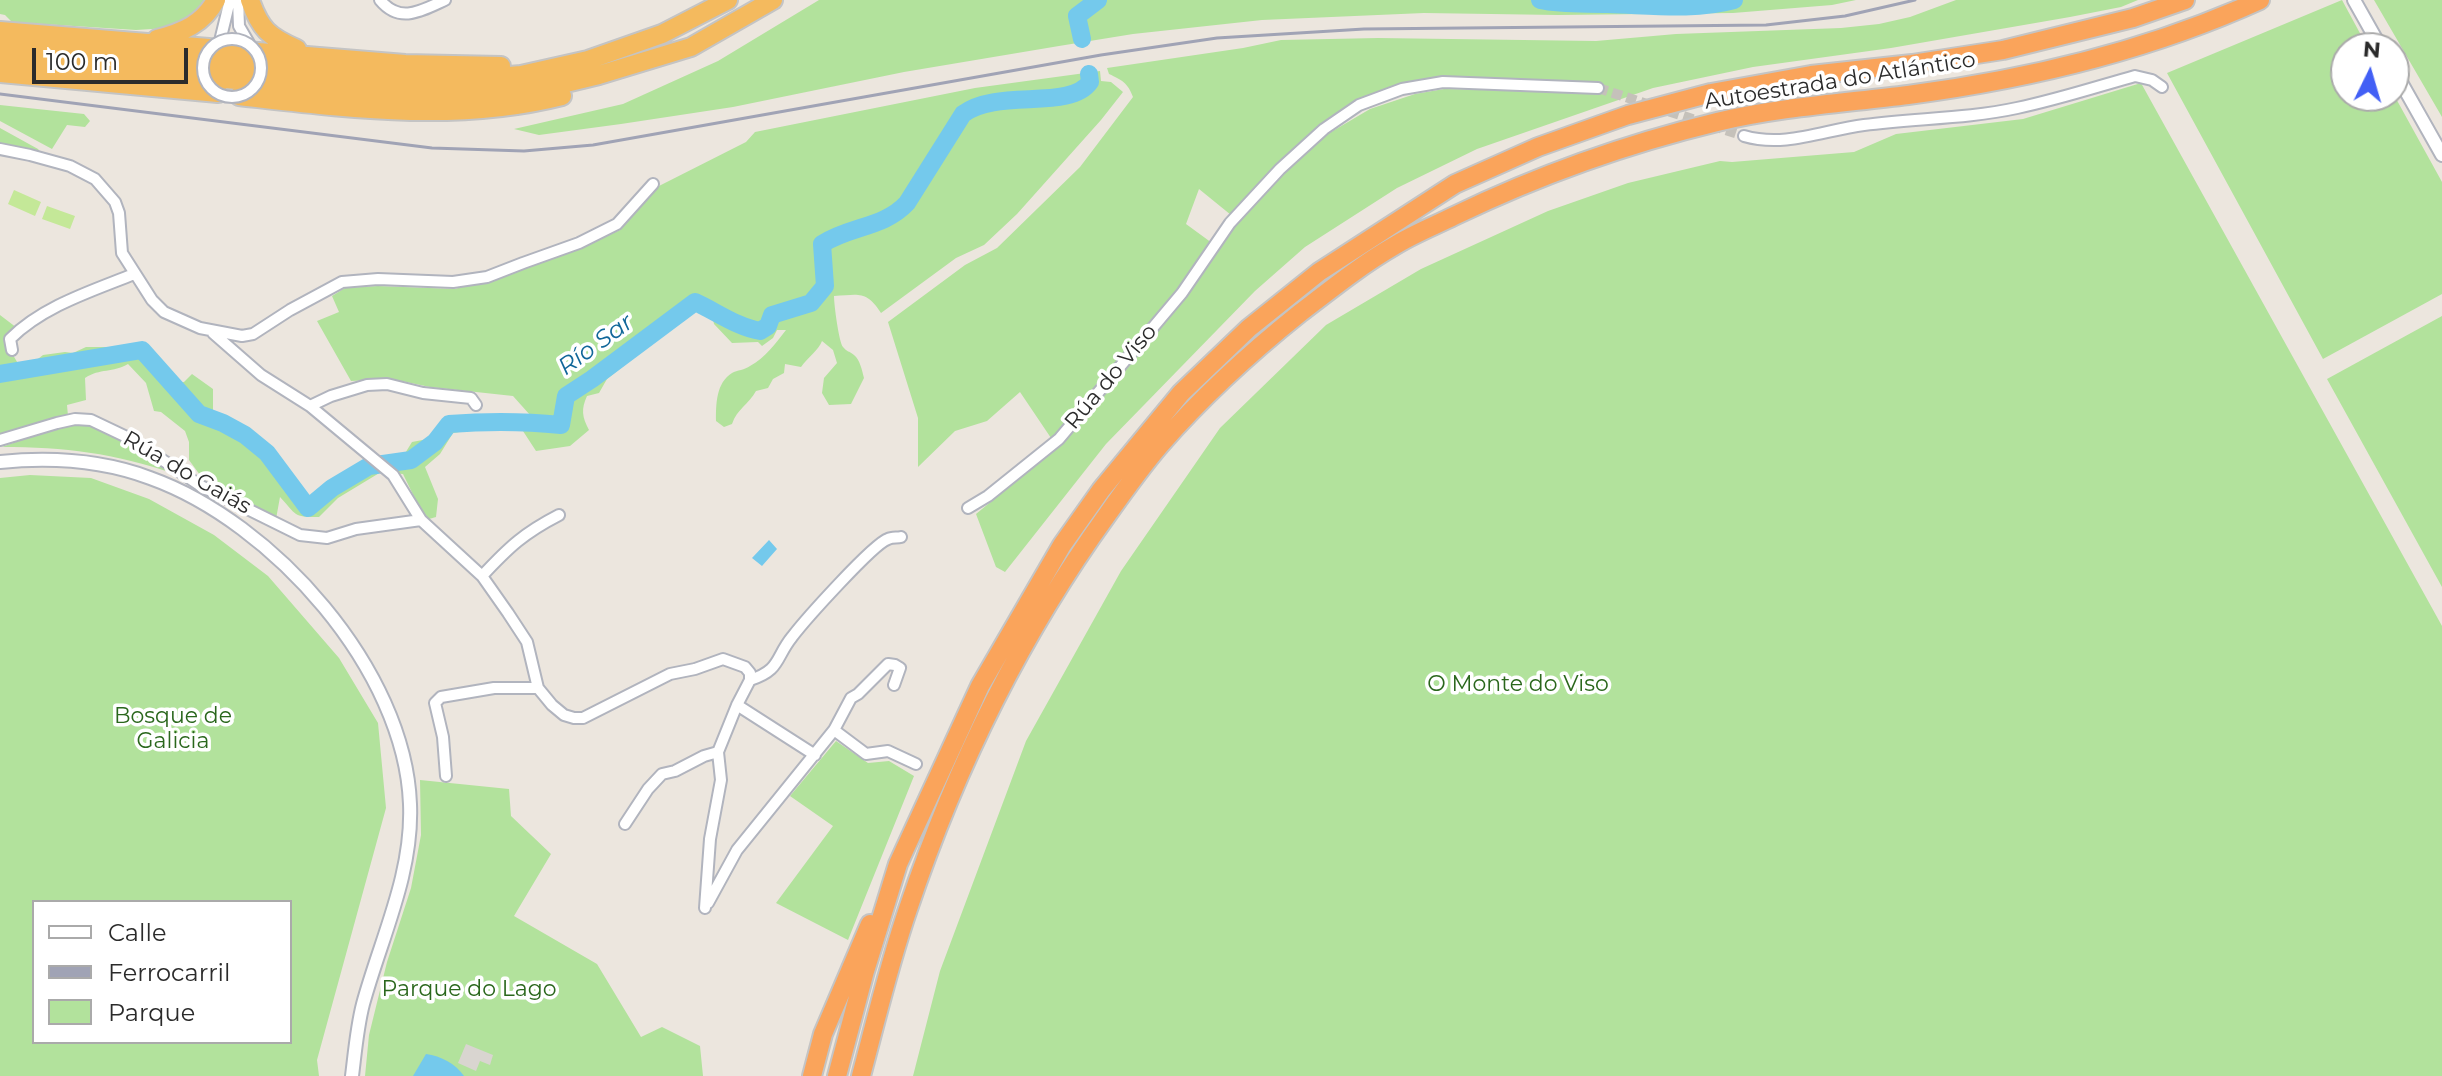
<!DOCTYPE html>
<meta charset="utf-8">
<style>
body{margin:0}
#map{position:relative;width:2442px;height:1076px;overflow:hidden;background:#ece6de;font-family:Montserrat,sans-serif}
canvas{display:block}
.legend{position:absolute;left:32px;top:900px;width:260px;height:144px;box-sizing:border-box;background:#fff;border:2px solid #aaa;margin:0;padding:10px 14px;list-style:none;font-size:24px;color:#2b2b2b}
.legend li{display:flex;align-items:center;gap:16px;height:40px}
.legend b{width:40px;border:2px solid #aaa}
.north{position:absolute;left:2330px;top:32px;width:80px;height:80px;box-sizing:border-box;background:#fff;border:2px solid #aaa;border-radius:50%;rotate:5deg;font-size:22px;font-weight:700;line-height:32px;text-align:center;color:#2b2b2b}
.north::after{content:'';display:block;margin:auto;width:28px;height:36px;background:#425ff5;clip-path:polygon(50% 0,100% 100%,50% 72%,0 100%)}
.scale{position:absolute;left:32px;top:48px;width:156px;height:36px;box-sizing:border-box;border:4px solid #2b2b2b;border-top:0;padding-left:10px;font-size:24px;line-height:28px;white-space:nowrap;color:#2b2b2b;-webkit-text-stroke:6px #fff;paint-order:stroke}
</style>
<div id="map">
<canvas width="2442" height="1076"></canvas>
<ul class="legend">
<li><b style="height:10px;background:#fff"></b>Calle</li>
<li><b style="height:10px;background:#a0a3b5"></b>Ferrocarril</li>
<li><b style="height:22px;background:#b2e29c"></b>Parque</li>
</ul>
<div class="north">N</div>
<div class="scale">100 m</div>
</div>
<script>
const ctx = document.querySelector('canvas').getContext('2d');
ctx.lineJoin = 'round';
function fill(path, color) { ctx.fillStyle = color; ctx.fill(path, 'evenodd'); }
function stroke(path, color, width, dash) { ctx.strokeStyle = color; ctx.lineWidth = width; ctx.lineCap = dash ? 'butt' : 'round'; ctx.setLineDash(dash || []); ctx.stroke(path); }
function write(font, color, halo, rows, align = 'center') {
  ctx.font = font + ' Montserrat,sans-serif'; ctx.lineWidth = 7; ctx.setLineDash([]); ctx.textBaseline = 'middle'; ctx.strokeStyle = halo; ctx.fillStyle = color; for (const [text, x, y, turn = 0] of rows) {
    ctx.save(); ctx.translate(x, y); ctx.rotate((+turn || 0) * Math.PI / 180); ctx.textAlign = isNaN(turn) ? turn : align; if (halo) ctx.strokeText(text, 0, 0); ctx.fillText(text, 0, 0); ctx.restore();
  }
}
const green = new Path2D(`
 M0,0H210L199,14L168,28L136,30L12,22L5,15L0,14Z
 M819,0H1856L1832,5L1733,13L1558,15L1424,13L1262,20L1133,34L1059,46L904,72L733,107L621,124L539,135L514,129L623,104L718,61Z
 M1956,0H2138L2121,7L2070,17L1891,48L1753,67L1653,88L1477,149L1397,188L1305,247L1255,291L1106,444L1005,572L996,567L976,514L1067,439L1185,298L1232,228L1287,170L1326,135L1370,109L1415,94L1444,89L1557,91L1537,80L1441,78L1398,86L1354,102L1316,128L1281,160L1231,215L1199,189L1186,224L1212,243L1181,287L1061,430L1051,438L1020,392L987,421L955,431L918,467V418L888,322L965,265L997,248L1080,167L1133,97C1128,83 1122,80 1109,74L1107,68L1243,48L1281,40L1378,38L1596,41L1676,34L1841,28L1879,24L1910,17Z
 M2342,0L2368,48H2346V96L2394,95L2442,182V294L2323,359L2167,73Z
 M2374,0H2442V117Z
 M1100,71L1101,81L1111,82L1123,92L1101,120L1017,214L984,245L956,258L881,313C866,290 859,295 834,296C834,305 839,342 843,347C848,353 848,350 854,355C860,360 862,370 864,378L851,404L829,405L822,393L824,378L837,363L833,350L822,341C819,350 807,358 801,367L785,364L784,373L773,379L768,388L756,391C749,404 737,409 732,424L724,427L716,421C716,404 716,383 732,373C737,370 745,370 750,366C765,358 775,344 786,330H777L773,338L762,346L758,342L732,343L714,324L712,314L696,309L607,379L599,393L587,396C581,409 582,417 589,430L570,446L536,451L521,428L478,429L453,433L440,454L425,467L438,499L436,517L429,519L424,517L403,474L381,472L338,498L319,517C292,517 297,515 280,497L276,519L221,485L200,475L189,460V442L185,431L161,412L154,411L146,383L128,364C113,373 100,368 85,378L86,400L67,405L68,416L26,426L0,435V315L17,328L8,336L6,343L20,367L29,366L43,355L65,352L73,353L86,347H143L177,383L184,382L192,374L213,389V412L247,432L270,451L309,502C341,475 361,460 404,455L412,442L433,438L447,420L455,416L530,415L513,396L430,387L392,379L351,381L317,321L339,312L332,296L345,288L378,286L455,289L583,247L620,230L657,187L746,142L755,132L975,88Z
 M2141,83L2442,626V1076H913L940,971L1026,741L1121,571L1220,428L1326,325L1421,269L1548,211L1628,183L1720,161L1732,162L1854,152L1896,134L2023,119Z
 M0,105L84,114L90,121L85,127L67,125L52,149L0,121Z
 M0,128L38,149L42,154L0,146Z
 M2442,316V587L2327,379Z
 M92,423L127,442L175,474C114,453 65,447 2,447L55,428Z
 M30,475L91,478L149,499L214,535L268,576L339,658L378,723L386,808L317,1060L319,1076H0V478ZM34,902H290V1042H34Z
 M836,741L868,763L889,761L914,776L848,940L776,903L833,826L790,796Z
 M420,780L509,789L511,816L551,854L514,916L597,964L641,1037L662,1027L700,1046L703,1076H365L369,1035L387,962L411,888L421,835Z`);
const pitch = new Path2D(`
 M14,190L41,202L35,216L8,204Z
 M47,206L75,216L70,229L42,219Z`);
const plaza = new Path2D(`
 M466,1044L493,1055L490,1065L480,1061L476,1071L458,1063Z`);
const water = new Path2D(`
 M769,540L777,549L762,566L752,558Z
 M426,1054C441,1056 456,1064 464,1076H413Z`);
const river = new Path2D(`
 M1540,0C1563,5 1585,3 1608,4C1649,5 1694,11 1734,0
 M1082,39L1077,16L1098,0
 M0,374L142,350L199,414L223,423L245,435L267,453L308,508L332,488L369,466L411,460L435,442L449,424C487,421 523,421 561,425L566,396L592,379L695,302C717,312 737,327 760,331L768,326L772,315L811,303L825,286L822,244C849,226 884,228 907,203L963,114C997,88 1070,111 1090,82L1089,74`);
const minorTunnel = new Path2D(`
 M1598,88L1744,136`);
const minor = new Path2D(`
 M238,0L239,26L250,45
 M380,0C400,24 421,11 445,0
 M220,41L230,0
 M1744,136C1785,148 1824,130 1864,125C1915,118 1966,119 2017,108C2056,100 2096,87 2135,76L2152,80L2162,87
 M0,149L30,155L70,166L95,179L115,202L119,213L122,253L152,300L164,312L200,328L242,336L253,334L290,310L342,282L378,279L453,282L487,277L523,263L579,243L617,224L653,184
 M213,333L261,375L310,406L393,475L421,520L482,576L508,613L527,642L538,688L552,705L564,715L574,718H583L670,674L695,669L723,659L745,667L750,673V680
 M12,350L10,339C43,306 92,291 134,274
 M310,406L331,396L367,385L387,384L423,393L471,398L476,405
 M0,440L57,423L75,419L91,420L133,440L201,486L300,535L327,538L356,529L421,520
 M968,508L988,496L1059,439L1182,293L1230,223L1280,169L1324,129L1359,105L1402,89L1443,82L1598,88
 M482,576C509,547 524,533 559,515
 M737,705L815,755
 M834,730L866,754L888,751L916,764
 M446,776L443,737L435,703L441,697L494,688H538
 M625,824L648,789L662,774L675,771L704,756L718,752
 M708,903L737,850L834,730L851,698L858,694L888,664L895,665L900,668L894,685
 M705,908L710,839L721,780L718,752L737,705L750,680C781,670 775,658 792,637C805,620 873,544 888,539C892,537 897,538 901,537`);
const tertiary = new Path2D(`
 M2354,0L2381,48
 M2394,70L2442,155
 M0,462C50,457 102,460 150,478C273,522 405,670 410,804C413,874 381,938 363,1004C357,1027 355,1052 352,1076`);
const trunk = new Path2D(`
 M250,0C260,29 269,37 297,49
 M0,31L405,64L501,66
 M157,39C183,32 203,24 216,0
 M0,45L419,80H463L521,75L588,60L662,34L728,0
 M0,60L391,93L491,95L541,89L599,75L691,47L773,0
 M0,73L218,93
 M239,96C346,108 456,123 562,96`);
const motorway = new Path2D(`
 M812,1076L823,1034L870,924
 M837,1076L865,971L898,864L980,686L1062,545L1101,490L1181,393L1249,328L1319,272L1455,184L1538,147L1628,115L1711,93L1811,75L1912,64L2003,50L2133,18L2185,0
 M861,1076C876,1020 889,964 908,909C955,769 1021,634 1107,515C1124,491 1141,467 1160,445C1202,397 1250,353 1300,313C1330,290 1361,265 1394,246C1413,234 1434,226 1454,216C1539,175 1626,144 1717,122C1780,107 1844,103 1908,95C2030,79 2148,51 2260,0`);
const rail = new Path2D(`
 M0,94L432,148L524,151L593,145L1101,55L1217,38L1364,29L1766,25L1845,16L1915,0`);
const minorBridge = new Path2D(`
 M203 68a29 29 0 1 1 58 0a29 29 0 1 1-58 0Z`);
const streetNames = [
 ["Autoestrada do Atlántico",1840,81,-9],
 ["Rúa do Viso",1111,377,-50],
 ["Rúa do Gaiás",187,473,30]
];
const parkNames = [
 ["O Monte do Viso",1518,685],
 ["Bosque de",173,717],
 ["Galicia",173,742],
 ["Parque do Lago",469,990]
];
const waterNames = [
 ["Río Sar",596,345,-36]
];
fill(green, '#b2e29c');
fill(pitch, '#c4e898');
fill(plaza, '#d9d5d0');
fill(water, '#74c9ec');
stroke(river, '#74c9ec', 18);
stroke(minorTunnel, '#c5c1ba', 10, [10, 5]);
stroke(minor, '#b1b4be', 14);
stroke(tertiary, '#b1b4be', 16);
stroke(trunk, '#c4c4c4', 22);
stroke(motorway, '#c4c4c4', 22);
stroke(minor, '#fff', 10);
stroke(tertiary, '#fff', 12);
stroke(trunk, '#f4ba5e', 18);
stroke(motorway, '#faa45b', 18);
stroke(rail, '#a0a3b5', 3);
stroke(minorBridge, '#b1b4be', 14, []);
stroke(minorBridge, '#fff', 10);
write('22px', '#2b2b2b', '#fff', streetNames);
write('22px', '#2a671c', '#fff', parkNames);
write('italic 24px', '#116799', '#fff', waterNames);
</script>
